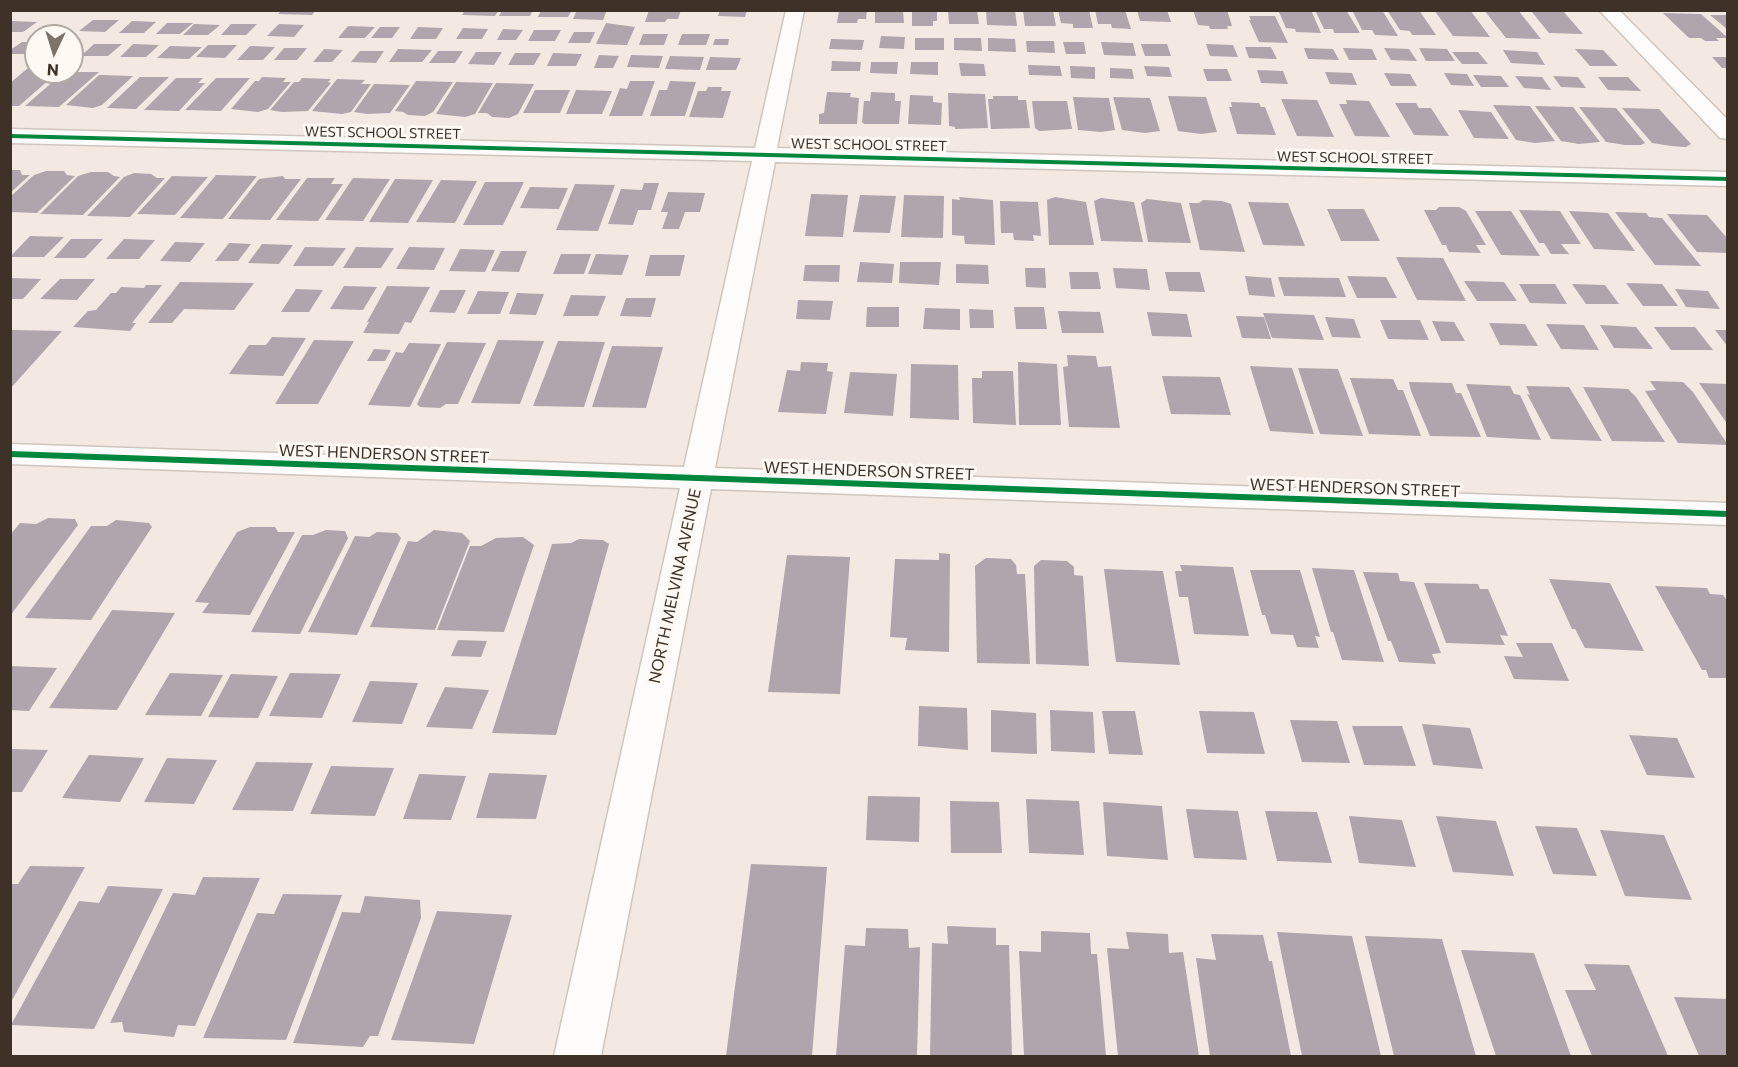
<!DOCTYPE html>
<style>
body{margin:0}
#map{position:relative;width:1738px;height:1067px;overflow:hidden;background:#f3e9e2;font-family:Commissioner,sans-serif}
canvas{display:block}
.frame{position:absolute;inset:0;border:12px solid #3e3228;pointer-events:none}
.north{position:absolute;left:24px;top:24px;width:60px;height:60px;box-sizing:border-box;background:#fff8f3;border:2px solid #b2a9a2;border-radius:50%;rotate:184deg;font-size:16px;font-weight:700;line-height:24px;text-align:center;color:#3e3228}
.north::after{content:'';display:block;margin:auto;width:21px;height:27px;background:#7d7269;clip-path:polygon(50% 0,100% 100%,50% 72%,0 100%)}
</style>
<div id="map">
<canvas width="1738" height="1067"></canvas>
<div class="frame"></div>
<div class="north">N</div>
</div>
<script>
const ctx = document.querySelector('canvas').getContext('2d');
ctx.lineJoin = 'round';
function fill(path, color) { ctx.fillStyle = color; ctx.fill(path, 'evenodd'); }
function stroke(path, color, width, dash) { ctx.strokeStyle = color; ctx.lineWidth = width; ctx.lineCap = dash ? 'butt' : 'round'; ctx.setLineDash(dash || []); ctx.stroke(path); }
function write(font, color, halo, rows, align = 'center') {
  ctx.font = font + ' Commissioner,sans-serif'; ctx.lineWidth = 6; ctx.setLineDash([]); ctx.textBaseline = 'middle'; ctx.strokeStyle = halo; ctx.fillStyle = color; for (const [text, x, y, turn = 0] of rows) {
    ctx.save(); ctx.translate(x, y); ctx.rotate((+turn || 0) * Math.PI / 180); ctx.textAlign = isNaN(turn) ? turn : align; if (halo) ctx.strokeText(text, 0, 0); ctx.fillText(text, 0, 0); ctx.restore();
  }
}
const building = new Path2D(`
 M282,10H316L312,15L278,14Z
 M465,10H499L495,16L462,15Z
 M502,10H533L530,16H499Z
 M541,10H572L568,17H538Z
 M577,10H607L603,20L573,19Z
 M649,10H681L678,19H667L665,22H645Z
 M720,10H747L745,17L718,16Z
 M839,10H867L866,19H858L857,23H837Z
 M875,10H903L904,23H875Z
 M912,10H937V21H933V26H912Z
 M948,10H977L979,24H949Z
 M986,10H1015L1017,26L987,25Z
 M1023,10H1053L1056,26H1025Z
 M1058,10H1089L1093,28H1073V24L1061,23Z
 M1095,10H1125L1131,29L1112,28L1111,24H1098Z
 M1137,10H1167L1171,22L1140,21Z
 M1193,10H1227L1232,26H1227L1228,29H1210L1209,26L1198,25Z
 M1278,10H1311L1321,33L1296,32L1295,29L1286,28Z
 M1315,10H1346L1360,33H1334L1333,29H1324Z
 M1352,10H1382L1398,36L1375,35L1372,30H1362Z
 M1387,10H1419L1436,35H1412L1410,31L1400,30Z
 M1434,10H1470L1490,37L1453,36Z
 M1484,10H1518L1541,39L1506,38Z
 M1531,11H1563L1583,34L1549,33Z
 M1663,13L1701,14L1728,38H1716L1719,41H1705L1701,38H1689Z
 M1710,15H1728V30Z
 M1249,16H1275L1288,43L1259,42L1249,20H1251Z
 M93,20H119L105,32L79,31Z
 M132,21L156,22L144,33H119Z
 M10,22L11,21L37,22L23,32H10Z
 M167,23H193L180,34H156Z
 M606,23L635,27L627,45L596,44Z
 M194,24L220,25L208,35H183Z
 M231,24H257L246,35H221Z
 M279,24L304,25L294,37L267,36Z
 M348,26L375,27L365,38H338Z
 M380,27H400L392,38H371Z
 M418,27L443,28L436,39H410Z
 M463,28L488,29L482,39H456Z
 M503,29L523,30L516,40H497Z
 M534,30H561L555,41H528Z
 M574,32H595L590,43H568Z
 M643,34H668L664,45H639Z
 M682,34H710L706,45H678Z
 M881,36L905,37L904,49L879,48Z
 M915,38H944V50H915Z
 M954,38H981L982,51L954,50Z
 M988,38L1015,39L1016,52L988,51Z
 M715,39H729L728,45H713Z
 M831,39L864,40L862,50L829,49Z
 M1026,41H1054L1055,53L1027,52Z
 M22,42H36V52L33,54H10V50Z
 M1063,42H1084L1086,54H1066Z
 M1101,42L1133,43L1136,56L1104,55Z
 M94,44H122L108,56H81Z
 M133,44L159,45L146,57H120Z
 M1141,44H1167L1171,56H1145Z
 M1206,44L1233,45L1238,57L1210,56Z
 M208,45H237L225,58L196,57Z
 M170,46L202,47L189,59L157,58Z
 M250,46L275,47L263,60H237Z
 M1245,47H1271L1277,59L1249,58Z
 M284,48H307L297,60H274Z
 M1304,48L1333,49L1339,60L1308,59Z
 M1343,48L1372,49L1377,60H1349Z
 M1384,48L1409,49L1417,61L1391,60Z
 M1419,48L1447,49L1455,61H1426Z
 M324,49L343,50L332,62H313Z
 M398,49L432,50L422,62H389Z
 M1575,49L1603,50L1618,66H1590Z
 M1503,50L1537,52L1545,65L1511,63Z
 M360,51H384L376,63L351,62Z
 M438,51H463L455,63H429Z
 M476,52H502L494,65L468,64Z
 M1452,52H1478L1488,64H1462Z
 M515,53H541L534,65H508Z
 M553,53L582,54L576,66H547Z
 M599,55L619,56L613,68H594Z
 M631,55L663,56L659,68L627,67Z
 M670,56L704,57L700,70L665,69Z
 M710,57L741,58L736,70H706Z
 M1712,57H1728V68H1722Z
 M832,61L861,62L860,71H831Z
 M871,62H898L897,74L870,73Z
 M911,62H938V75L910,74Z
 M959,63L984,64L986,76H961Z
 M1028,65L1060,66L1062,76L1029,75Z
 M1070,66L1095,67V79L1071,78Z
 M1144,66L1169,67L1172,77L1147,76Z
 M28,68H36V72H58L19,106H10V83Z
 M1110,68L1132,69L1134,79L1110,78Z
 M1203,69H1227L1232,81H1207Z
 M1257,70L1283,71L1288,84L1261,83Z
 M64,72H99L59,107L25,106Z
 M1325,72L1352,73L1357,85L1330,84Z
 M1384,73L1410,74L1417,86H1391Z
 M1444,73L1467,74L1474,86L1451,85Z
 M99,75L133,76L102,105L93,108L66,105Z
 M1473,75L1501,76L1509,87H1481Z
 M1515,76L1542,77L1551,90L1524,88Z
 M1553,76L1578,77L1586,88L1561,87Z
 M140,77H169L136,109L107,108Z
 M262,77L286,78L283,82H291L268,109L258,112L231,109L255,81H259Z
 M1598,77H1628L1641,91L1608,90Z
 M176,78H203L198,83H205L179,111L144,110Z
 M216,78H250L221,111L185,110Z
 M302,78L331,79L328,82L331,83L308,111L282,112L270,110L294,82H299Z
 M337,79L365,80L361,84H371L351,112L342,114L312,111Z
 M416,81L453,82L433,112L425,116L408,115L403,112L395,111Z
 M630,81H655L642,116H609L620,88L627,89Z
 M670,81L696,82L685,116H650L659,90H667Z
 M456,82L493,83L475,114L465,117L436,114Z
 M496,83L534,84L518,114L509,118L492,117L487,113H478Z
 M374,84L410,85L390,113L367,114L354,112Z
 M708,87H722L721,91H731L723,118L689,117L698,91H706Z
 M535,90H570L560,113H523Z
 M576,90L612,91L602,114H566Z
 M827,92L851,93L850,97L859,98L857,124H819V114L824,113Z
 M871,92L895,93V101H901L899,124H864L862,122L864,101H870Z
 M948,93L985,94L988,128L955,129V127L949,126Z
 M910,95L933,96V102L942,103L941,125L908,124Z
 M993,96H1018V100H1026L1030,128L991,129L988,99H993Z
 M1168,96L1206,97L1217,132L1201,134L1178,131Z
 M1073,97L1109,98L1115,130L1101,132L1078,130Z
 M1113,97L1150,98L1160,131L1145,133L1122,130Z
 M1281,99L1317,100L1334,137L1297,136Z
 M1346,100L1369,101L1390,137L1355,136L1339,104H1347Z
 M1032,101H1067L1072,129L1039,131L1035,128Z
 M1231,102L1259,103L1261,107H1265L1276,135L1237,134L1229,107H1232Z
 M1395,103H1416L1419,108H1431L1449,136L1414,135Z
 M1493,105L1530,106L1555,141L1535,143L1516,140Z
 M1535,106L1573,107L1600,142L1579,144L1561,141Z
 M1579,107L1616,108L1645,143L1641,145H1625L1606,142Z
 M1622,108L1659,109L1691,144L1686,147L1671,146L1652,143Z
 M1458,110L1491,112L1509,139L1474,138Z
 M10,170H20L22,175H30L10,193Z
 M46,171H64L67,175L75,176L37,213L10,212V197L34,175Z
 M91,172H108L114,176L120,177L83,215L40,214L78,176Z
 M134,173L151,174L157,178H165L130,217L87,216L124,177Z
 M216,175L257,176L223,219L180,218Z
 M172,176L208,177L175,215L137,214Z
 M283,176L285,179H301L270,220L228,219L259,179Z
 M307,178H335L331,184H343L318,221L276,220Z
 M353,178L390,179L363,221L325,220Z
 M395,179L433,180L408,223L369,222Z
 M441,180L477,181L455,223L416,222Z
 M485,182H524L503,225H463Z
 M644,183H659L651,210H638L633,225L608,224L621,189L642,190Z
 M575,184L615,185L598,231L556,230Z
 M530,187L568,188L559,209L520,208Z
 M668,192L705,193L700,212H685L679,229H662L668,212H661Z
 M811,194L848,195L843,237L805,236Z
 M860,195L896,196L890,233L853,232Z
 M904,195L944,196L943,238L901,237Z
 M959,197L993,200L995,245L965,244L964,236L952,235V199L960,200Z
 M1055,197L1086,202L1094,245H1049L1047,200Z
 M1101,198L1134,202L1143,242L1101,241L1094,201Z
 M1147,199L1181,203L1191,243L1148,242L1141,203Z
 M1203,200L1222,201L1231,204L1245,252L1200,250L1189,203H1199Z
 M1000,201L1038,202L1041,236L1033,235L1034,241L1014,240L1013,233H1001Z
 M1248,202L1288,203L1305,246L1263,245Z
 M1439,207H1459L1466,211L1486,245H1476L1481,253L1449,252L1446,245H1442L1424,210H1436Z
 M1327,209H1364L1380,241H1341Z
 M1519,210L1560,211L1581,244H1561L1569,254H1551L1544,243H1539Z
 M1475,211H1511L1540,256L1501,255Z
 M1569,211L1608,213L1635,251L1594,249Z
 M1615,212L1646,213L1649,217L1662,218L1701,266L1655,265Z
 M1667,214L1707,215L1728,239V253L1697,252Z
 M30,236L64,237L44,257H10Z
 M71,239H103L85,258H54Z
 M124,239L155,240L139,259H106Z
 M175,242L205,243L190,262L160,261Z
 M229,243L251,244L238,261H215Z
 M262,244L293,245L279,264L248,263Z
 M305,247L346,248L333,266H293Z
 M356,247L394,248L381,268H343Z
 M409,247L445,248L434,270L396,269Z
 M460,249L495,250L485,272L449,271Z
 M501,251H527L519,272L491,271Z
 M561,254H591L584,274H553Z
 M596,254L629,255L622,275L588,274Z
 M650,255H685L680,276H645Z
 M1396,257L1443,258L1466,301L1417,300Z
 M860,262L894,264L892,283L857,282Z
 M900,262H941L939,285L899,283Z
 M956,264L988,265L989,284L956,283Z
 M805,265H840L839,282L803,281Z
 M1025,268H1045L1046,288L1026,287Z
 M1113,268L1147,269L1150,290L1116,288Z
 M1069,272H1098L1101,289H1071Z
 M1165,272H1200L1205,292L1169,291Z
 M1245,276L1271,278L1275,297L1249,295Z
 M1347,276L1386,277L1397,298H1357Z
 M1278,277L1339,278L1346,297L1284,296Z
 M10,278L41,279L23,299H10Z
 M60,279H95L77,300L40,299Z
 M1464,281L1504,282L1517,301H1477Z
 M180,282L254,283L234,310L184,309L172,323H148Z
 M1626,283L1662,284L1678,306H1643Z
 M1519,284H1555L1567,304L1530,303Z
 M1572,284L1605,285L1619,304H1586Z
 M146,285H162L132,323H136L130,331L73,327L88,311L96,310L111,293H116L121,287L144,288Z
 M344,286L377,287L363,310L330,309Z
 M387,286L430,287L411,323L405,322L399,334L363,333L369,322H367Z
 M296,289L323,290L309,312H281Z
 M1675,289L1708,291L1720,309L1686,307Z
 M440,290H466L455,313L429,312Z
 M478,291L509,292L500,314H467Z
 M517,293L544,294L536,315L509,314Z
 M571,295L606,296L598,316H563Z
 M626,298H656L651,317L620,316Z
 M798,300L833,301L830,320L796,319Z
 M867,307H899V327H866Z
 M1014,307H1044L1047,329H1016Z
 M925,308L960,309V330L923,329Z
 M969,309L993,310L994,328H970Z
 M1058,311L1100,312L1104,333H1062Z
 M1147,312L1187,314L1192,337L1152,336Z
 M1263,313L1314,315L1324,340L1272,338Z
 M1236,316L1264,317L1271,339L1242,338Z
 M1325,317L1354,319L1361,338L1332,337Z
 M1380,320H1420L1429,340L1388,339Z
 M1432,321L1454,322L1465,341H1441Z
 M1489,323L1525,324L1538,346L1500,345Z
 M1546,324L1584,325L1599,350L1561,349Z
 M1600,325L1636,327L1653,349L1614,348Z
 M1654,327H1695L1713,350H1671Z
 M12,330L62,331L10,389V331Z
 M1715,330H1728V347Z
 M272,337L306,338L283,376L229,374L249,345H266Z
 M314,340L354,341L318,404H275Z
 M498,340L544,341L520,404L471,403Z
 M558,341L605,342L584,407L533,406Z
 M447,342L486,343L458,404H446L440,408L420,407L417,404Z
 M409,343L441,344L410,407L368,405L396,352L403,353Z
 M612,346L663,347L646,408L592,407Z
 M374,349L391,350L385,361H367Z
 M1067,355L1096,356L1098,367L1111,366L1120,428L1069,427L1063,367L1068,366Z
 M801,362L828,363L827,371L833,372L826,414L778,412L787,370L800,371Z
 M1018,362L1057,364L1061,425H1019Z
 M911,364L958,365L959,420L910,418Z
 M1250,366L1292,368L1314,434L1270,431Z
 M1298,368L1338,369L1363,436L1320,434Z
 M982,371H1013L1016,425L973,423L972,378H982Z
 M850,372L897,374L893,416L844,413Z
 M1162,376L1220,377L1231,415L1171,414Z
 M1350,378L1393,379L1398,390H1403L1421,436L1369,434Z
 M1650,381L1683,382L1693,392L1728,445L1678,443L1645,391L1656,390Z
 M1409,382L1452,383L1456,393H1461L1481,437L1430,436L1411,391Z
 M1699,383L1728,384V425Z
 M1466,384L1510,386L1514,394L1520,395L1541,440L1487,437Z
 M1526,386L1569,387L1602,441L1551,439L1527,394L1530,395Z
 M1583,387L1628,389L1636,397L1665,442L1612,441Z
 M48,518L75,519L78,525L10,616V535L20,523L36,524Z
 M116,520L149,523L152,527L91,620L25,618L91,526H107Z
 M250,527H275L278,532H295L250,615L202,613L209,603L195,602L237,532Z
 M326,530L345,531L348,538L300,634L251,632L302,535H313Z
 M434,530L462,533L470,541L435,630L370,627L408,541L417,542Z
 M377,532L397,533L401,538L357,635L308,632L355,536L369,537Z
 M523,537L534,545L504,632L437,630L470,546H481L496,538Z
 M579,539L603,540L609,544L556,735L492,733L552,544L571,543Z
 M939,553L950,554L949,652L905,650L907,638L890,637L895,559L939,560Z
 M787,555L850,557L840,694L768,692Z
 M986,558L1011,559L1016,565L1017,574H1025L1030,664L977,663L975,566Z
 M1041,560L1067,561L1074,567V575L1083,576L1089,666L1036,664L1034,566Z
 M1180,565L1233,567L1249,636L1194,634L1188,597H1179L1175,571H1182Z
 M1312,568L1354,570L1384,662L1342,660L1333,632H1331Z
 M1104,569L1163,571L1180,665L1116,662Z
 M1250,570H1300L1320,637L1315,636L1319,648L1297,647L1293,635L1271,634L1265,615H1262Z
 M1363,572L1398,573L1400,581L1414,582L1441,653L1432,654L1436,664L1399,662L1391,641H1388Z
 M1549,579L1610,583L1644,651L1585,648L1575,629H1572Z
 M1424,583L1478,584L1480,589H1488L1508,636L1500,635L1505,645L1446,643Z
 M1655,586L1707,588L1710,594L1723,595L1728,602V678H1709L1706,670H1702Z
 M112,610L175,613L117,710L49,708Z
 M458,640L487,641L481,657L451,656Z
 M1516,643H1552L1569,681L1514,679L1504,656L1523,657Z
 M10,666L57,668L29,711L10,710Z
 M170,673L223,675L201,716L145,715Z
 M290,673L341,674L322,718L269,716Z
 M231,674L278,676L258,718L208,717Z
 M370,681L418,683L402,724L352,722Z
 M445,687L489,690L472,729L426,727Z
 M919,706L967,708L968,750L918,746Z
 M991,710L1036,713L1037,754L991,752Z
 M1050,710L1093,712L1095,753L1051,751Z
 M1102,711H1135L1143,755L1109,754Z
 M1199,711L1254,712L1265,754L1207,753Z
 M1290,720L1337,721L1350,763L1302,762Z
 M1422,724L1470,728L1483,769L1433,765Z
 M1352,726H1402L1416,766L1364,765Z
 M1629,735L1677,738L1695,778L1647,775Z
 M10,749L48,750L22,792H10Z
 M89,755L144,758L120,802L62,798Z
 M167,758L217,760L194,804L144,802Z
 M256,762L313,763L293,811L232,810Z
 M331,766L394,768L375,816L310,814Z
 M489,773L547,775L536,819L476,818Z
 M419,774L466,776L451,820L403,819Z
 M868,796L920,797L919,842L866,840Z
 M1026,799L1079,801L1084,855L1029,853Z
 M950,801L999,802L1002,853H951Z
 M1103,802L1162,806L1168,860L1107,856Z
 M1186,809L1238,811L1247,860L1194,858Z
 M1265,811L1317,812L1332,863L1277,861Z
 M1349,816L1402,820L1416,867L1359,863Z
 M1436,816L1496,821L1514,876L1453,872Z
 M1535,826L1577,828L1597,876L1553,874Z
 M1600,830L1664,835L1692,900L1625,896Z
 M751,864L827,867L812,1056H726Z
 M30,866L85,867L10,1004V884H18Z
 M203,877L260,878L195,1026L178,1025L174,1037L124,1032L122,1022L110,1023L173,893L195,895Z
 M108,886L163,889L94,1029L11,1025L79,901L99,903Z
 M283,894L342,895L286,1040L203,1038L257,913L274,914Z
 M365,896L420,900L421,918L378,1036H370L363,1047L293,1043L342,912L360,913Z
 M437,911L512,915L474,1044L391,1040Z
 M947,926L996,928V945H1009L1012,1056H930L932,943L948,944Z
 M866,928L908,929L909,948L920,947L917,1056H836L845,945L865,946Z
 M1041,931L1090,933L1091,954H1097L1106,1056H1024L1019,951L1041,952Z
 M1126,932L1168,934L1169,953L1183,952L1199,1056H1118L1107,948L1129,949Z
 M1277,932L1352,936L1381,1056H1302Z
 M1211,934L1263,935L1269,961H1272L1291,1056H1210L1196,958L1216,960Z
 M1365,936L1442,939L1476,1056H1394Z
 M1461,950L1534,953L1571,1056H1496Z
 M1584,964L1629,965L1668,1056H1592L1565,990H1596Z
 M1674,997L1728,999V1056H1699Z`);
const street = new Path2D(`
 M786,10H804L777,148L1728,172V186L775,162L715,468L1728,503V525L711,489L601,1056H554L680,488L10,464V444L684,467L752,161L10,143V129L755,148Z
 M1599,10H1619L1728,120V139L1720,138Z`);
const cyclewayFar1 = new Path2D(`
 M10,136L1728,179`);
const cycleway = new Path2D(`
 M10,454L1728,514`);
const farStreetnames = [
 ["WEST SCHOOL STREET",383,133,1],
 ["WEST SCHOOL STREET",869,145,1],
 ["WEST SCHOOL STREET",1355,158,1]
];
const streetNames = [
 ["WEST HENDERSON STREET",384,454,2],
 ["WEST HENDERSON STREET",869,471,2],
 ["WEST HENDERSON STREET",1355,488,2],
 ["NORTH MELVINA AVENUE",675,586,-78]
];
fill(building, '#b0a4ad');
stroke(street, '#d0c5bd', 3);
fill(street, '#fdfcfb');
stroke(cyclewayFar1, '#00873e', 4);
stroke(cycleway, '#00873e', 6);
write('14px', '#3e3228', '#fff8f3', farStreetnames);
write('16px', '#3e3228', '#fff8f3', streetNames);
</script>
